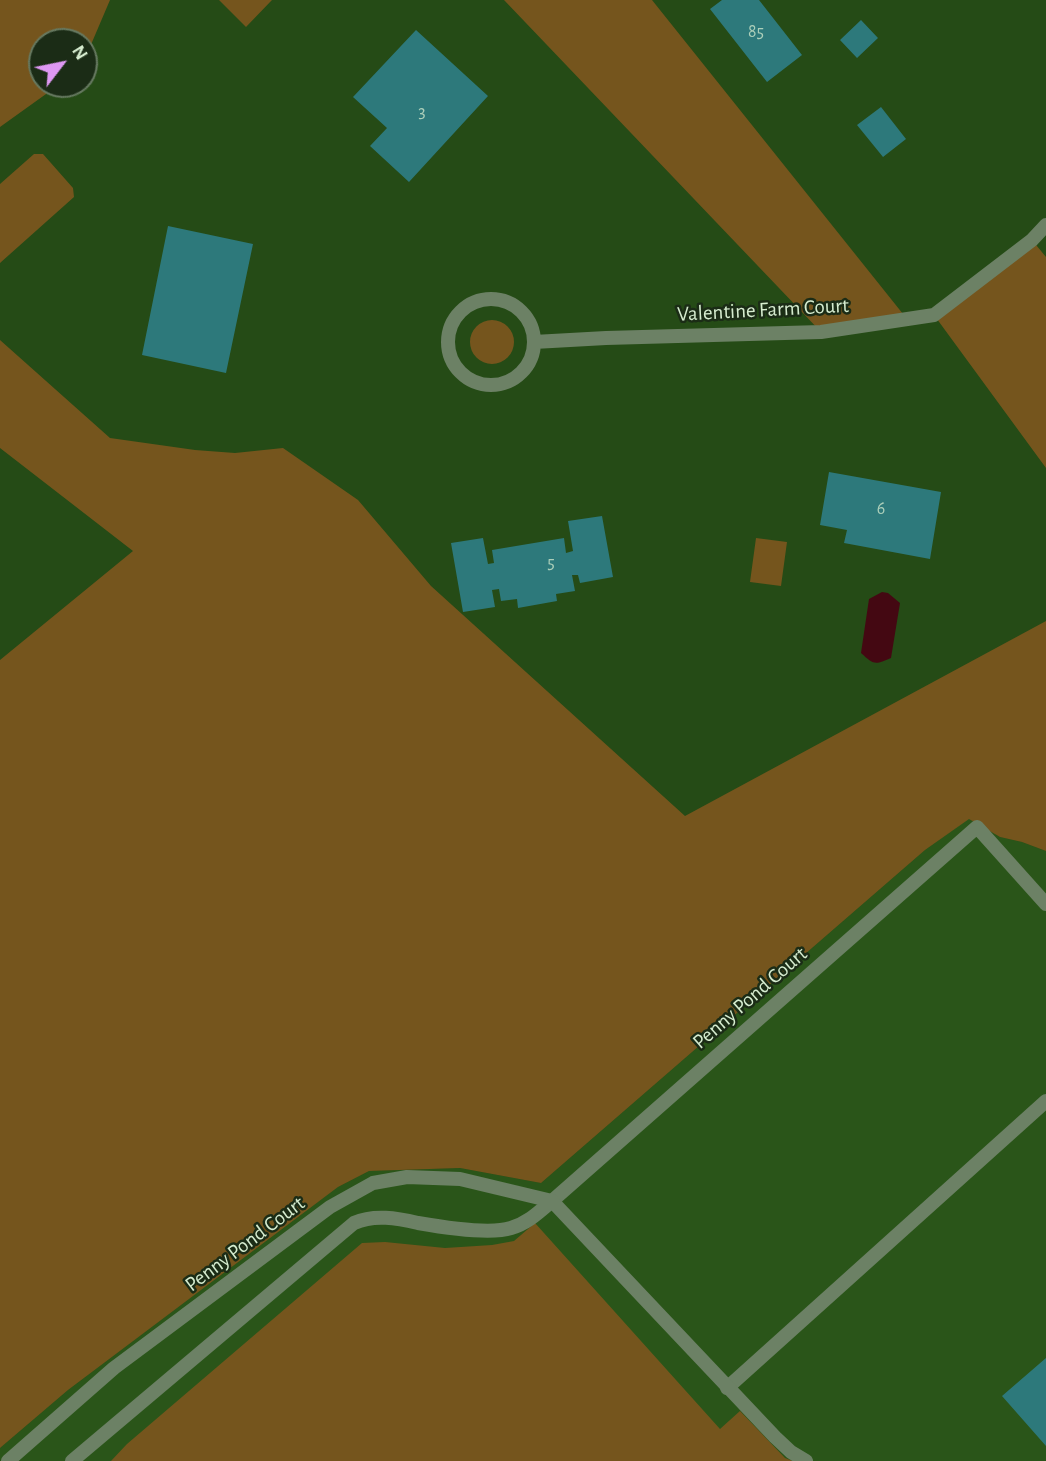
<!DOCTYPE html>
<style>
body{margin:0}
#map{position:relative;width:1046px;height:1461px;overflow:hidden;background:#254b16;font-family:"Alegreya Sans",sans-serif}
canvas{display:block}
.north{position:absolute;left:28px;top:28px;width:70px;height:70px;box-sizing:border-box;background:#1b2c16;border:2px solid #667960;border-radius:50%;rotate:58deg;font-size:19px;font-weight:700;line-height:28px;text-align:center;color:#d6eccf}
.north::after{content:'';display:block;margin:auto;width:24px;height:32px;background:#de98f3;clip-path:polygon(50% 0,100% 100%,50% 72%,0 100%)}
</style>
<div id="map">
<canvas width="1046" height="1461"></canvas>
<div class="north">N</div>
</div>
<script>
const ctx = document.querySelector('canvas').getContext('2d');
ctx.lineJoin = 'round';
function fill(path, color) { ctx.fillStyle = color; ctx.fill(path, 'evenodd'); }
function stroke(path, color, width, dash) { ctx.strokeStyle = color; ctx.lineWidth = width; ctx.lineCap = dash ? 'butt' : 'round'; ctx.setLineDash(dash || []); ctx.stroke(path); }
function write(font, color, halo, rows, align = 'center') {
  ctx.font = font + ' "Alegreya Sans",sans-serif'; ctx.lineWidth = 5; ctx.setLineDash([]); ctx.textBaseline = 'middle'; ctx.strokeStyle = halo; ctx.fillStyle = color; for (const [text, x, y, turn = 0] of rows) {
    ctx.save(); ctx.translate(x, y); ctx.rotate((+turn || 0) * Math.PI / 180); ctx.textAlign = isNaN(turn) ? turn : align; if (halo) ctx.strokeText(text, 0, 0); ctx.fillText(text, 0, 0); ctx.restore();
  }
}
const built = new Path2D(`
 M969,818L1000,837L1022,842L1046,851V1461H0V1448L68,1390L338,1187L369,1171L460,1168L541,1183L925,850Z`);
const green = new Path2D(`
 M0,0H110L84,61V42H42V84H60L0,127Z
 M219,0H272L246,27Z
 M504,0H652L907,319L821,332Z
 M34,154H43L73,188L74,197L0,263V184Z
 M1032,240L1046,257V468L934,315Z
 M470 342a22 22 0 1 1 44 0a22 22 0 1 1-44 0Z
 M0,340L110,438L195,450L235,453L283,448L358,500L431,586L685,816L1046,621V851L1022,842L1000,837L969,819L925,850L541,1183L460,1168L369,1171L338,1187L68,1390L0,1448V660L133,551L0,448Z
 M756,538L787,542L781,586L750,582Z
 M535,1223L720,1429L740,1411L785,1458L793,1461H111L127,1444L362,1243L385,1242L445,1248L492,1245L514,1241Z`);
const water = new Path2D(`
 M882,592L888,593L900,603L891,658C875,665 874,665 861,653L869,599Z`);
const building = new Path2D(`
 M722,0H759L802,55L767,82L710,9Z
 M861,20L878,38L857,58L840,40Z
 M416,30L488,96L409,182L370,146L387,128L353,97Z
 M881,107L906,139L883,157L857,125Z
 M168,226L253,244L226,373L142,355Z
 M829,472L941,492L930,559L844,543L847,530L820,525Z
 M602,516L613,577L580,583L578,575H572L575,591L556,594L557,601L518,608L517,599L501,601L499,589L492,590L495,607L463,612L451,543L483,538L488,564L494,563L492,550L564,538L566,553L573,551L568,521Z
 M1046,1358V1446L1002,1396Z`);
const service = new Path2D(`
 M552,1201L977,827L1046,904
 M727,1388L1046,1101`);
const minor = new Path2D(`
 M448 342a43 43 0 1 1 86 0a43 43 0 1 1-86 0Z
 M534,342L606,338L821,332L934,315L1032,240L1046,225
 M552,1201L775,1437L791,1452L806,1461
 M8,1461L114,1368L330,1207L373,1183L407,1177L460,1179L552,1201
 M72,1461L354,1223C374,1214 397,1218 418,1223C441,1227 489,1235 511,1228C528,1223 539,1212 552,1201`);
const numberNames = [
 ["85",756,32],
 ["3",422,112],
 ["6",881,509],
 ["5",551,563]
];
const streetNames = [
 ["Valentine Farm Court",763,310,-3],
 ["Penny Pond Court",750,998,-41],
 ["Penny Pond Court",245,1244,-37]
];
fill(built, '#2a5519');
fill(green, '#75551d');
fill(water, '#440812');
fill(building, '#2d797b');
stroke(service, '#6c8165', 14);
stroke(minor, '#6c8165', 14);
write('18px', '#accfba', null, numberNames);
write('21px', '#d6eccf', '#1b2c16', streetNames);
</script>
